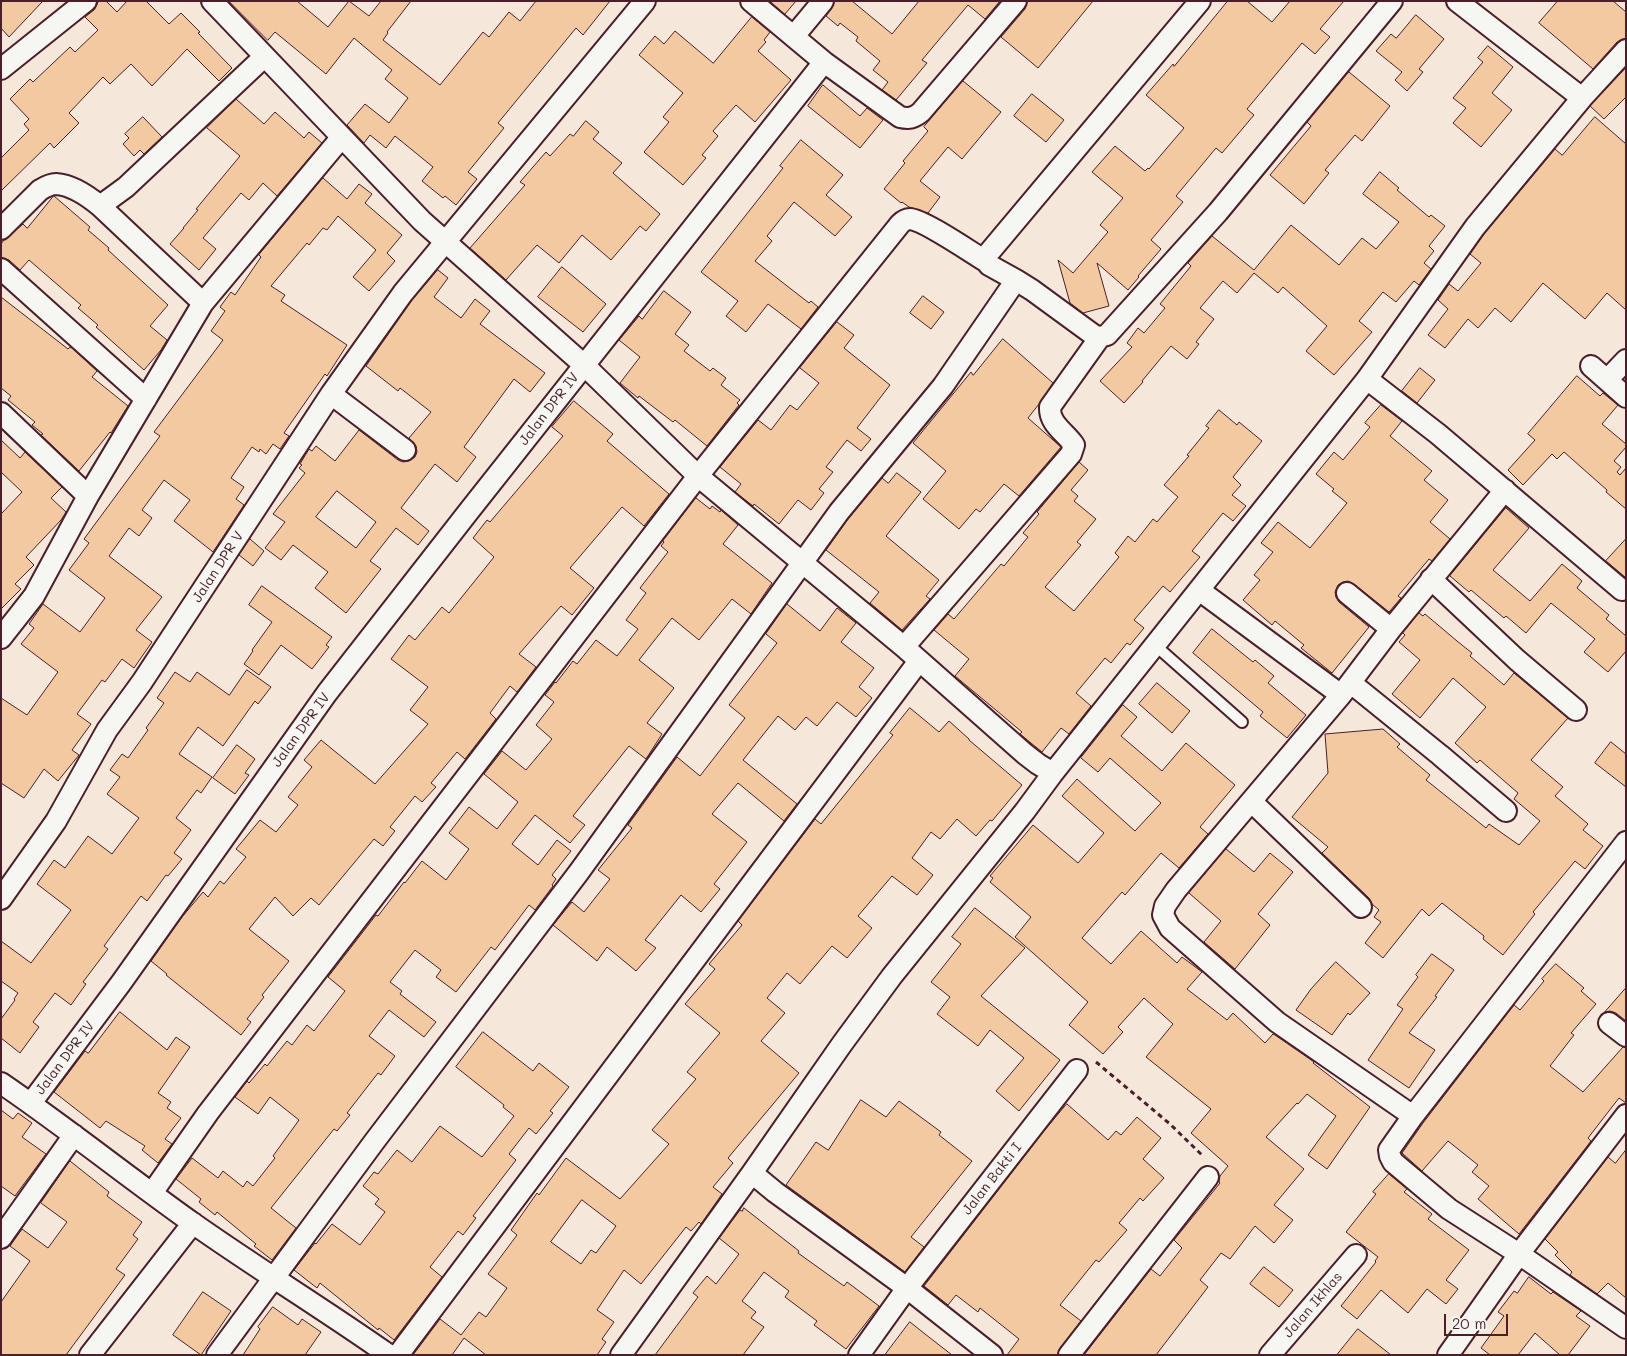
<!DOCTYPE html>
<style>
body{margin:0}
#map{position:relative;width:1627px;height:1356px;overflow:hidden;background:#f5e8da;font-family:Mali,sans-serif}
canvas{display:block}
.frame{position:absolute;inset:0;border:2px solid #4a1f2b;pointer-events:none}
.scale{position:absolute;left:1444px;top:1314px;width:64px;height:22px;box-sizing:border-box;border:2px solid #4a1f2b;border-top:0;padding-left:6px;font-size:15px;line-height:18px;white-space:nowrap;color:#4a1f2b;-webkit-text-stroke:4px #f6f6f2;paint-order:stroke}
</style>
<div id="map">
<canvas width="1627" height="1356"></canvas>
<div class="frame"></div>
<div class="scale">20 m</div>
</div>
<script>
const ctx = document.querySelector('canvas').getContext('2d');
ctx.lineJoin = 'round';
function fill(path, color) { ctx.fillStyle = color; ctx.fill(path, 'evenodd'); }
function stroke(path, color, width, dash) { ctx.strokeStyle = color; ctx.lineWidth = width; ctx.lineCap = dash ? 'butt' : 'round'; ctx.setLineDash(dash || []); ctx.stroke(path); }
function write(font, color, halo, rows, align = 'center') {
  ctx.font = font + ' Mali,sans-serif'; ctx.lineWidth = 4.5; ctx.setLineDash([]); ctx.textBaseline = 'middle'; ctx.strokeStyle = halo; ctx.fillStyle = color; for (const [text, x, y, turn = 0] of rows) {
    ctx.save(); ctx.translate(x, y); ctx.rotate((+turn || 0) * Math.PI / 180); ctx.textAlign = isNaN(turn) ? turn : align; if (halo) ctx.strokeText(text, 0, 0); ctx.fillText(text, 0, 0); ctx.restore();
  }
}
const building = new Path2D(`
 M1,1H43L9,37L1,28Z
 M99,1H106L117,12L127,1H146L169,24L181,13L200,32L198,33L232,68L219,81L187,49L152,86L131,64L110,84L103,77L69,113L79,123L54,148L50,143L1,191V158L29,130L24,124L29,119L10,99L30,79L33,82L70,47L75,52L98,30L85,17L94,10Z
 M229,1H297L328,27L349,1L369,16L381,1H411L387,32L388,33L383,40L440,85L483,32L489,37L509,12L520,21L536,1H610L583,35L576,28L498,123L504,128L468,172L477,179L456,205L445,196L443,198L422,181L433,167L395,136L386,148L370,135L364,143L347,125L365,104L389,123L408,98L385,79L392,70L354,38L326,74L275,32L268,40Z
 M770,1H796L785,14Z
 M835,1H852L892,34L919,1H1000L985,19L968,5L922,60L927,63L896,100L882,90L888,82L873,70L880,61L856,41L858,37L840,23L838,26L826,16L832,8Z
 M1028,1H1093L1038,68L1001,37L1025,9Z
 M1228,1H1247L1272,22L1290,1H1344L1320,29L1330,37L1315,54L1302,43L1247,109L1254,115L1222,153L1216,148L1176,196L1183,202L1151,240L1161,249L1138,276L1139,277L1128,290L1097,263L1109,306L1083,313L1070,303L1058,260L1073,273L1108,232L1100,225L1123,198L1092,172L1115,146L1145,171L1148,168L1149,169L1184,128L1146,95L1173,64L1174,66Z
 M1558,1H1613L1626,12V38L1617,42L1593,69L1539,23Z
 M1416,15L1444,39L1419,69L1423,72L1407,91L1395,80L1402,72L1376,51L1391,34L1396,38Z
 M752,17L770,32L764,40L766,42L758,51L791,80L755,122L736,105L713,131L718,136L702,155L706,158L683,185L644,152L669,122L663,117L683,93L639,55L655,36L664,44L675,31L713,63Z
 M1488,46L1513,67L1492,93L1512,110L1481,147L1453,123L1466,108L1453,98L1483,62L1478,58Z
 M1626,68V97L1604,119L1590,106Z
 M1349,72L1390,106L1362,141L1355,135L1325,170L1329,173L1304,204L1270,175L1311,126L1307,122Z
 M963,81L1001,112L962,159L948,147L920,181L940,197L928,213L909,207L902,202L901,203L884,189L905,163L903,161L928,131L924,127Z
 M823,85L860,116L867,108L883,120L860,148L808,106Z
 M1032,94L1064,120L1046,142L1014,116Z
 M236,99L264,124L275,112L304,138L309,132L322,143L277,196L263,183L249,200L241,193L203,238L216,249L199,270L170,244L184,228H183L198,210L196,209L240,156L207,128Z
 M143,117L162,137L144,154L140,150L134,156L123,144L129,138L125,134Z
 M1595,117L1626,144V310L1607,293L1585,319L1543,283L1511,322L1495,308L1478,328L1468,319L1445,348L1428,335L1448,309L1438,300L1449,284L1458,291L1481,263L1470,254L1484,234L1555,149L1562,155Z
 M586,121L599,132L593,139L622,163L613,173L660,214L646,231L640,226L611,260L582,235L559,263L537,245L506,280L470,248L525,185L520,182L546,152L550,156L570,134L573,136Z
 M801,140L843,175L826,195L852,217L835,236L794,202L767,236L772,241L755,261L809,303L811,301L818,307L801,329L768,304L746,332L726,316L738,301L701,272L783,168L780,166Z
 M1380,172L1399,188L1397,190L1429,217L1431,215L1445,226L1429,246L1434,251L1424,263L1431,269L1419,285L1414,281L1396,302L1383,292L1359,321L1372,332L1334,375L1306,351L1327,326L1283,287L1278,293L1254,273L1237,293L1223,281L1200,308L1214,319L1196,342L1199,344L1187,359L1171,346L1142,381L1143,382L1124,403L1100,381L1132,347L1127,343L1138,328L1144,333L1165,308L1160,304L1191,266L1188,263L1212,236L1254,270L1291,225L1339,265L1362,238L1376,249L1399,222L1363,194Z
 M323,178L347,199L359,184L372,194L365,203L402,235L387,253L395,261L369,291L353,277L376,250L338,216L327,230L323,228L309,245L307,243L271,286L285,295L281,301L347,345L327,376L325,374L284,433L289,436L280,449L273,444L266,454L260,449L259,452L252,447L231,478L244,487L236,499L244,505L213,552L174,521L190,500L164,480L142,510L152,518L139,536L129,528L109,556L162,597L136,630L152,642L134,668L122,659L105,682L102,680L77,714L91,724L72,750L79,755L58,781L44,769L24,798L1,783V698L27,715L58,672L21,644L34,628L29,624L43,604L80,632L105,598L69,570L89,543L84,539L160,436L154,432L223,340L211,331L225,311L220,307L231,292L235,295L261,257L259,255Z
 M54,196L90,227L88,230L109,248L108,250L168,305L150,326L167,340L161,350L144,370L96,327L98,325L78,308L81,305L29,260L20,270L9,260L1,257V244L4,240L23,224L27,228Z
 M562,267L606,304L583,332L538,297Z
 M438,270L448,278L434,297L461,318L475,299L490,311L480,324L545,373L530,392L514,379L464,447L476,457L457,482L435,464L401,508L429,531L418,545L396,528L370,561L381,569L346,613L315,588L328,572L293,545L281,560L265,548L285,522L273,514L305,473L299,468L302,465L300,464L309,449L312,451L316,446L335,461L359,430L398,460L403,462L409,461L415,457L417,452L416,446L409,438L431,412L400,388L398,391L366,366L412,300ZM337,491L376,522L356,548L316,517Z
 M664,291L691,312L675,334L689,345L684,351L710,371L713,368L726,378L721,385L740,400L737,403L739,405L707,446L675,420L673,422L639,396L638,398L620,383L640,357L619,340L639,316L642,319Z
 M923,296L944,312L931,329L910,313Z
 M1,297L68,349L70,347L72,348L97,371L92,377L128,406L111,433L110,432L79,471L41,435L43,434L32,425L35,422L8,400L11,396L1,388Z
 M837,322L854,335L844,348L890,385L857,428L871,439L861,451L847,440L826,467L833,472L819,489L824,493L811,510L798,500L779,524L754,504L753,506L735,492L741,484L720,467L758,420L771,430L790,405L797,410L819,383L800,368Z
 M1003,339L1053,383L1039,404L1028,418L1061,447L1019,496L1004,484L980,512L976,509L959,529L923,499L946,471L913,443L971,372L973,375Z
 M1420,368L1435,380L1417,403L1402,391Z
 M1577,376L1600,396L1603,393L1618,405L1602,424L1626,444V447L1614,461L1621,467L1617,472L1620,475L1626,468V509L1606,492L1607,490L1564,452L1557,459L1552,454L1523,485L1508,470L1535,440L1528,434Z
 M574,401L613,434L607,441L669,494L644,526L622,507L570,568L594,588L572,615L561,606L519,654L536,667L517,692L510,686L490,713L496,719L465,759L457,752L431,783L436,787L422,802L415,796L390,827L395,831L383,846L374,839L319,905L311,898L293,916L275,897L249,929L289,961L262,995L264,997L247,1019L251,1022L241,1035L166,975L167,974L151,961L182,917L203,892L208,897L220,881L224,884L246,857L236,849L260,820L276,832L298,805L288,797L312,767L304,760L321,740L375,784L428,724L410,710L428,687L391,659L409,635L415,640L442,607L449,613L494,557L473,538L487,520L490,522L563,436L552,427Z
 M1381,405L1402,421L1390,436L1432,471L1424,480L1448,500L1430,522L1450,539L1432,561L1429,559L1398,596L1401,598L1389,612L1354,584L1348,581L1343,582L1338,585L1335,592L1336,597L1339,602L1369,627L1332,673L1301,648L1304,645L1275,621L1272,625L1243,600L1260,580L1254,575L1273,552L1261,543L1278,522L1310,548L1347,503L1332,491L1334,489L1316,474L1334,452L1343,460L1370,427L1365,423Z
 M1219,410L1237,425L1239,422L1262,441L1233,477L1241,485L1232,495L1246,506L1233,521L1223,513L1192,551L1200,557L1170,592L1163,586L1134,620L1144,628L1130,645L1127,643L1111,663L1105,658L1076,693L1091,706L1069,734L1061,728L1042,752L1020,734L1022,732L997,711L955,676L969,659L934,630L948,614L954,619L1001,564L1004,566L1028,537L1023,533L1039,514L1037,512L1079,462L1088,470L1071,490L1078,496L1074,501L1096,519L1077,542L1081,545L1045,587L1074,611L1119,557L1115,553L1128,536L1135,542L1153,519L1157,522L1178,497L1164,485L1189,456L1187,455L1209,428L1206,426Z
 M1,440L20,458L25,452L62,487L51,498L66,512L61,520L26,557L34,565L15,584L21,589L1,609V514L22,492L1,472Z
 M897,473L921,492L886,536L939,580L926,596L930,599L902,630L870,603L879,592L826,550L848,519L882,478L888,483Z
 M696,498L710,509L712,506L720,512L721,510L738,525L723,544L772,583L751,614L732,599L699,640L672,618L639,660L674,688L647,723L662,734L646,759L629,746L573,816L585,825L570,843L535,815L512,844L538,865L557,840L571,851L552,875L556,879L552,885L553,886L535,910L529,905L495,950L491,947L456,992L436,977L441,970L415,950L390,982L402,991L400,994L436,1022L424,1037L389,1010L369,1036L395,1056L381,1075L378,1073L347,1113L350,1115L337,1131L334,1129L271,1208L296,1228L272,1260L254,1246L256,1244L217,1212L215,1215L199,1202L201,1199L176,1179L192,1158L218,1178L223,1171L243,1187L247,1181L253,1186L275,1158L273,1156L299,1120L270,1097L258,1114L235,1097L247,1081L249,1083L265,1064L267,1066L287,1041L292,1045L307,1025L314,1031L345,991L328,977L376,915L378,916L404,882L405,883L422,861L446,880L469,849L449,833L469,807L497,829L518,802L484,774L502,751L526,770L552,739L536,725L554,702L545,695L555,682L556,683L573,661L577,664L596,640L617,656L638,629L626,620L646,593L640,588L668,552L661,546L664,542L663,541Z
 M1506,508L1529,528L1493,570L1530,601L1562,564L1582,581L1577,588L1609,615L1606,619L1626,636V651L1608,672L1584,652L1595,639L1551,603L1526,633L1506,616L1504,618L1471,590L1469,592L1450,576Z
 M250,539L264,551L253,566L239,555Z
 M1626,539V578L1606,561Z
 M262,586L332,637L326,645L329,647L312,669L281,645L259,675L244,664L253,651L252,650L272,622L249,605Z
 M787,604L820,631L837,608L856,623L841,642L874,668L859,687L872,698L856,717L837,702L817,726L806,717L795,730L778,716L743,760L797,804L784,821L738,783L712,814L747,842L714,884L720,889L701,912L681,895L645,940L656,948L636,971L607,947L597,961L553,925L572,902L584,912L610,879L598,870L632,828L628,825L677,757L700,776L745,718L729,705L777,643L766,634Z
 M1419,613L1423,616L1425,614L1457,641L1472,653L1470,656L1504,685L1514,673L1568,718L1531,760L1563,787L1555,796L1588,824L1583,830L1603,846L1585,869L1575,861L1533,912L1535,914L1503,955L1483,939L1484,936L1442,903L1429,916L1422,909L1383,958L1365,943L1381,922L1374,917L1379,910L1372,904L1369,898L1322,853L1328,847L1292,817L1328,773L1325,734L1383,729L1400,744L1397,747L1430,775L1426,780L1486,828L1489,824L1519,845L1540,821L1514,799L1518,793L1480,760L1477,763L1455,743L1486,707L1453,678L1420,718L1392,694L1420,660L1399,642L1405,635L1403,633Z
 M1212,629L1253,662L1255,660L1274,676L1268,683L1306,715L1287,738L1260,716L1263,712L1193,653Z
 M247,670L271,687L258,704L255,701L223,746L198,727L179,754L212,777L201,793L197,790L176,818L191,830L174,853L182,859L168,876L166,875L147,901L141,896L104,946L108,949L83,982L86,984L71,1005L55,993L33,1022L39,1027L20,1053L1,1038V1019L15,1000L14,999L18,993L1,981V941L31,963L71,910L37,884L54,860L65,868L88,836L112,854L139,818L107,794L120,777L110,770L122,754L128,758L148,730L146,728L164,703L157,698L175,672L190,682L197,672L229,695Z
 M1157,683L1190,711L1172,733L1139,704Z
 M1123,705L1137,717L1121,736L1162,771L1186,743L1235,785L1200,827L1208,834L1179,868L1161,853L1125,895L1122,892L1082,938L1111,964L1141,931L1177,963L1182,957L1202,972L1187,989L1227,1020L1233,1013L1265,1043L1273,1034L1275,1035L1314,1062L1313,1063L1370,1107L1327,1169L1308,1155L1336,1116L1307,1094L1298,1104L1297,1103L1266,1137L1304,1169L1274,1205L1293,1220L1274,1243L1255,1226L1230,1259L1221,1253L1200,1280L1208,1287L1156,1355H1084L1151,1269L1160,1276L1182,1248L1174,1240L1220,1183L1219,1182L1220,1176L1228,1166L1191,1133L1211,1109L1146,1057L1173,1024L1144,998L1118,1027L1123,1032L1103,1054L1069,1025L1088,1002L1015,937L1031,917L990,882L993,878L990,876L1033,825L1078,863L1104,833L1062,796L1077,779L1135,831L1161,803L1110,758L1098,772L1081,758Z
 M910,708L939,732L949,721L969,739V740L1022,785L992,821L990,820L976,836L957,819L940,839L931,832L912,858L933,875L917,895L892,876L858,916L872,928L847,958L832,946L800,984L787,973L767,998L785,1013L761,1041L799,1073L728,1158L733,1163L713,1187L722,1194L701,1224L699,1222L691,1231L686,1227L641,1284L624,1270L597,1310L614,1322L602,1339L606,1342L597,1355H486L464,1338L452,1355H413L440,1319L461,1335L479,1312L486,1317L507,1288L488,1274L517,1235L511,1230L537,1193L539,1195L566,1158L620,1199L669,1144L652,1130L696,1079L687,1072L720,1033L685,1004L715,969L709,964L742,925L738,921L815,819L821,824L893,735L890,733ZM582,1200L616,1226L596,1253L591,1250L581,1264L551,1242Z
 M1611,742L1626,754V787L1595,763Z
 M237,745L255,759L245,773L249,775L235,794L213,778Z
 M1226,849L1254,872L1270,853L1293,872L1258,914L1270,925L1235,969L1204,942L1221,921L1189,893Z
 M975,908L1025,948L981,996L1060,1060L1019,1111L996,1091L1024,1058L990,1030L978,1046L937,1014L950,997L931,982L961,944L952,937Z
 M1432,954L1454,970L1435,996L1437,997L1409,1033L1435,1050L1409,1088L1368,1060L1403,1009L1397,1005L1418,977L1416,975Z
 M1336,962L1370,993L1350,1015L1348,1013L1332,1035L1296,1010L1311,989Z
 M1556,964L1584,988L1581,991L1596,1004L1571,1033L1574,1035L1550,1066L1583,1092L1623,1047L1626,1048V1103L1619,1098L1588,1138L1591,1141L1519,1234L1478,1199L1489,1186L1472,1172L1478,1165L1448,1141L1422,1171L1402,1153L1423,1123L1514,1005L1520,1010L1544,981L1542,979Z
 M1626,988V1021L1616,1013L1610,1011L1605,1012Z
 M120,1012L167,1050L176,1037L190,1047L158,1093L171,1102L167,1108L181,1118L165,1139L172,1144L158,1163L142,1150L145,1146L106,1121L100,1128L54,1092L85,1051L88,1053Z
 M483,1032L533,1071L539,1063L569,1087L550,1111L553,1113L536,1134L529,1128L509,1154L516,1160L473,1216L476,1218L463,1235L458,1231L430,1267L442,1277L394,1340L379,1328L378,1330L320,1283L317,1288L294,1270L315,1243L316,1244L332,1224L360,1245L385,1212L375,1204L379,1199L363,1186L374,1172L378,1174L397,1150L412,1162L440,1126L482,1157L514,1116L503,1107L504,1105L456,1067Z
 M861,1100L886,1117L899,1101L941,1132L939,1135L972,1161L911,1237L924,1247L905,1272L786,1185L816,1142L828,1150Z
 M1067,1104L1108,1140L1116,1131L1121,1135L1137,1117L1161,1138L1143,1159L1164,1178L1143,1201L1140,1198L1119,1223L1127,1230L1099,1262L1096,1260L1060,1305L1081,1321L1060,1348L1057,1355H1007L1019,1339L980,1308L978,1312L956,1295L948,1305L924,1286L1044,1131Z
 M1,1110L13,1119L18,1113L32,1123L22,1137L46,1154L15,1196L1,1186Z
 M1626,1150V1298L1608,1283L1597,1294L1570,1275L1572,1272L1555,1255L1558,1252L1545,1239L1608,1157L1615,1163Z
 M70,1161L109,1192L107,1196L142,1222L133,1235L138,1239L116,1269L125,1275L66,1355H1V1302L30,1261L10,1246L22,1229L48,1248L67,1222L41,1203Z
 M1389,1174L1407,1189L1404,1192L1432,1214L1428,1219L1469,1250L1446,1280L1458,1289L1446,1304L1427,1289L1408,1313L1381,1290L1357,1319L1341,1306L1376,1262L1375,1261L1378,1257L1346,1232L1376,1194L1373,1192Z
 M744,1208L799,1251L798,1253L844,1286L847,1282L879,1306L846,1349L814,1325L817,1321L785,1297L789,1291L764,1272L742,1301L756,1312L751,1318L764,1327L743,1355H655L698,1297L693,1293L707,1276L716,1284L739,1254L719,1238L740,1210L742,1211Z
 M1264,1267L1293,1290L1279,1307L1250,1284Z
 M1529,1277L1551,1294L1553,1292L1581,1311L1576,1316L1590,1326L1568,1355H1560L1535,1333L1518,1355H1490L1481,1348L1504,1316L1498,1312L1514,1291L1517,1293Z
 M203,1292L231,1311L201,1355L173,1335Z
 M273,1307L298,1325L302,1319L321,1332L305,1355H243L260,1329L258,1327Z
 M910,1322L925,1334L952,1355H885Z
 M1358,1329L1391,1355H1337Z`);
const path = new Path2D(`
 M1096,1062L1170,1124L1204,1157`);
const lane = new Path2D(`
 M1156,646L1242,722`);
const street = new Path2D(`
 M212,1L422,221L584,365L698,476L904,647L1025,754L1038,764L1053,773
 M751,1L824,62L900,117C909,119 914,118 921,112L1016,1
 M1457,1L1582,98
 M794,36L823,1
 M1,69L86,1
 M100,206L126,187L264,57
 M1,229L40,190C45,187 50,184 56,184C72,185 88,196 100,206L203,303
 M1,269L146,399
 M1016,280L1032,290L1095,336L1100,337L1107,335L1218,212L1392,1
 M1591,366L1626,397
 M1367,379L1438,434L1622,590
 M1607,380L1626,360
 M331,394L405,450
 M1,413L88,496
 M1505,490L1391,629L1341,695L1176,890L1165,906L1163,915L1170,928L1277,1022L1413,1116L1389,1150L1390,1156L1393,1162L1449,1209L1519,1254L1626,1328
 M1431,579L1517,660L1576,710
 M1199,590L1341,695
 M1347,593L1391,629
 M1,638L34,596L88,496L203,303L341,138
 M904,647L1071,454L1074,445C1065,432 1049,424 1050,407L1100,337
 M1351,683L1440,755L1506,811
 M1252,802L1361,907
 M1,899L56,821L107,730L142,682L331,394L403,293L645,1
 M1609,1023L1626,1036
 M1,1083C67,1128 129,1178 194,1224C258,1269 325,1310 389,1355
 M31,1103L121,983L327,693L469,511L824,62
 M1413,1116L1626,842
 M752,1173L775,1192L907,1288L992,1355
 M152,1193L208,1113L698,476L900,224C903,221 906,219 910,219C924,220 972,253 987,262
 M1,1238L74,1135
 M90,1355L193,1223
 M217,1355L374,1142L579,872L839,512L943,386L1016,280L989,265L987,262V255L1200,1
 M398,1355L919,661
 M621,1355L752,1173L842,1044L892,976L1025,811L1053,773L1367,379L1475,227L1582,98L1626,50
 M859,1355L907,1288L1077,1070
 M1069,1355L1208,1177
 M1270,1355L1356,1255
 M1448,1355L1519,1254L1626,1115`);
const streetNames = [
 ["Jalan DPR IV",549,409,-52],
 ["Jalan DPR V",218,567,-57],
 ["Jalan DPR IV",301,730,-54],
 ["Jalan DPR IV",65,1058,-53],
 ["Jalan Bakti I",992,1179,-52],
 ["Jalan Ikhlas",1313,1305,-49]
];
fill(building, '#f2c9a1');
stroke(building, '#4a1f2b', 1);
stroke(lane, '#4a1f2b', 14);
stroke(street, '#4a1f2b', 24);
stroke(path, '#4a1f2b', 3, [5, 4]);
stroke(lane, '#f6f6f2', 10);
stroke(street, '#f6f6f2', 20);
write('14px', '#4a1f2b', '#f6f6f2', streetNames);
</script>
